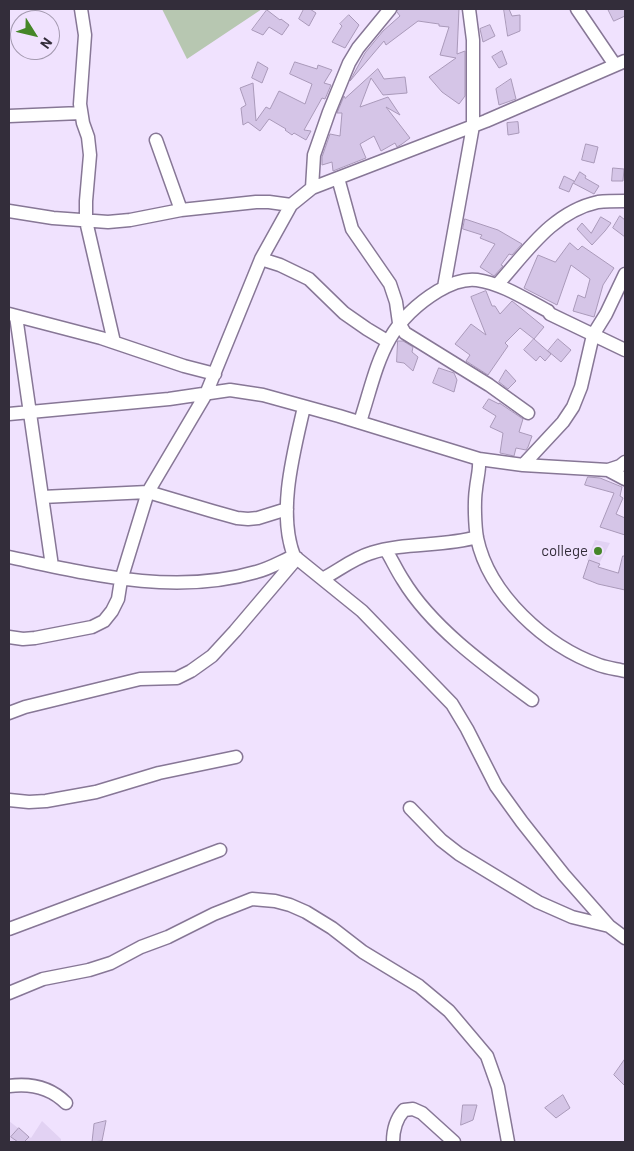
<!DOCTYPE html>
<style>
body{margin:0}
#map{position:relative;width:634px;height:1151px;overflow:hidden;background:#f0e2fe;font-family:Barlow,sans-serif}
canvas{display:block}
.frame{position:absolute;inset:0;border:10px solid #332d3a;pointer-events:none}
.north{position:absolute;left:10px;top:10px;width:50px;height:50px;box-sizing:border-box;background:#f0e2fe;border:1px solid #a49ab0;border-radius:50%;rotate:126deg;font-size:14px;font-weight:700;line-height:20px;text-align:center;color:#332d3a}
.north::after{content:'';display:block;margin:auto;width:18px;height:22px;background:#458628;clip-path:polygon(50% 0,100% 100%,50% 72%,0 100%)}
</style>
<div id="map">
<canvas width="634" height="1151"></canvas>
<div class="frame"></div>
<div class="north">N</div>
</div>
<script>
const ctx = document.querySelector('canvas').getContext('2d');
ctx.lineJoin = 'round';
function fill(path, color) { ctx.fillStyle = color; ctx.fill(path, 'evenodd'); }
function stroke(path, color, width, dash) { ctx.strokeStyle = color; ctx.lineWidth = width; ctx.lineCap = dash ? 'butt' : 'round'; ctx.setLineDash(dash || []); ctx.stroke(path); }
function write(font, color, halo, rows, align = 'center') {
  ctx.font = font + ' Barlow,sans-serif'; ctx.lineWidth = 4.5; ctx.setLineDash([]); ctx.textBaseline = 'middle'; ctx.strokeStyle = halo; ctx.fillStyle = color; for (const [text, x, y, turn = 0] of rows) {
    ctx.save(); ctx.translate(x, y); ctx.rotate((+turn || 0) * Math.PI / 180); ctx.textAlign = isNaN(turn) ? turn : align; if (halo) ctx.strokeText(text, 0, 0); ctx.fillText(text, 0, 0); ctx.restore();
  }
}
const built = new Path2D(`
 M595,540L610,543L599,564L587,560Z
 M9,1121L31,1138L42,1121L61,1139V1142H9Z`);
const green = new Path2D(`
 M162,9H262L187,59Z`);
const building = new Path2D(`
 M304,9H310L316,13L309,26L299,19Z
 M398,9H459L457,54L465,51V96L459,104L442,92L429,77L456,58L440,55L449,27L439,26V24L418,21L386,45L384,41L350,81L365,53L383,31L400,16L397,12Z
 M504,9H509L512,16L520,15V31L508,36Z
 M608,9H625V16L614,21Z
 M267,10L280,20L281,19L289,25L282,35L269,27L263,35L252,30Z
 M349,15L359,25L345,48L332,42L342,26L340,24Z
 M490,25L495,36L483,42L480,29Z
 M502,51L507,64L499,68L492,57Z
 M258,62L268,68L262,83L252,78Z
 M295,62L317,69L318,65L332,70L324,83L331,85L325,99L322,98L304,130L311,131L306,140L294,133L292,135L285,130L286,129L269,119L260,131L248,122L243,125L241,108L246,105L240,88L253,83L256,121L266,107L270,109L279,91L305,104L312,84L290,74Z
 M378,69L384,79L405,77L407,93L383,95L371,78L360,107L388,97L400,115L386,107L410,138L402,144L397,147L395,143L381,151L374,136L360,144L366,158L333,171L332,162L322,165V157L330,134L340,136L342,113H337L344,96L345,98Z
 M511,79L516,99L499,105L496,89Z
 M518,122L519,133L508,135L507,123Z
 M586,144L598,147L594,163L582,160Z
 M613,168L624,169L623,181H612Z
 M580,172L586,176L585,178L599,186L594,194L573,183L569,192L559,188L564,176L574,181V182Z
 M620,216L625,220V237L613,228Z
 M601,217L611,223L605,231L592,245L577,229L582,223L591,233Z
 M465,219L498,230L522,244L512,255L509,254L501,265L503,266L494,276L480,267L495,244L480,238L482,235L463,229Z
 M570,243L578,250L582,246L614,268L603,285L594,317L573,311L578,295L585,298L590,279L571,265L557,305L524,288L538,255L555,262Z
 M486,291L492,306H495L500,314L512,301L544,327L534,339L520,328L505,343L508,346L488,375L466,361L470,355L455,344L471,324L486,335L471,297Z
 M534,339L551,354L545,361L540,356L536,361L524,350Z
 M558,339L571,350L561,362L548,351Z
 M398,341H403L413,347L412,352L418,357L413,371L404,363L397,362Z
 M439,368L454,373L457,380L454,392L433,383Z
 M506,370L516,381L508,389L499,382Z
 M489,399L499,404V403L501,404L523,419L519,432L532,436L528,447L526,450L516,448L514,456L500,453L503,433L490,427L496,416L483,408Z
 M588,477L600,478L622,487L620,496L623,498L616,514L625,518V535L600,527L614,493L585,485Z
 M623,556H625V590L598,584L583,578L589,560L600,564L598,567L618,573Z
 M625,1059V1086L614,1075Z
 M563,1095L570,1108L556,1118L545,1108Z
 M463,1105H477L473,1120L461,1125Z
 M106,1121L102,1141L92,1142L94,1124Z
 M19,1128L29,1137L24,1142H18L11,1137Z`);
const minor = new Path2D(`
 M81,9L85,35L80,104L83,123L88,137L90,155L86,201V221L114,342
 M577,9L615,65
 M9,116L81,113
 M156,140L181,210
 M338,178L352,229L390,284L396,302L399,323L405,333L489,385L528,413
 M312,188L314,155L329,112L349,63L358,48L390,9
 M9,211L53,218L108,222L130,220L181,210L256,202H269L291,205
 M261,259L280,265L309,279L344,313L367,329L387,341
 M497,285C526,253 552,212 598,202C607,201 616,201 625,201
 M444,287L473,126V40L469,9
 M9,314L101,338L184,366L215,374
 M16,316L52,566
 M304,407C294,451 277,512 294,556L362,611L452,704L467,729L496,786L522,822L564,875L609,926L625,938
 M9,414L169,399L230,390L263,395L339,416L479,459L523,465L608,470L620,466L625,462
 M360,422C378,366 382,325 438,291C450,284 463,278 477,280C503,284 525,299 548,311L550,314L625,350
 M479,459C480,470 477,478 476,489C474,502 475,526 477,538C489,595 546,646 599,665C607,668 617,669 625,671
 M523,465L563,422L573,407L581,387L593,335L606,314L625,274
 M608,470L625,479
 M42,497L148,492L212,511L237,518L248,519L258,518L287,509
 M386,550C392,560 397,571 403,580C432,628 487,667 532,700
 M9,557C89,574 174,596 256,572C269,569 282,561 294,556
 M324,578C339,570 354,558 371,553C405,542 443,547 477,537
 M9,637L23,639L35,638L92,627L104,621L112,611L118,599L121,580L148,492L206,394L261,259L291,205L312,188L486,121L625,61
 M9,713L25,707L140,679L177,678L191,671L212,656L235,631L297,558
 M9,800L29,802L46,801L96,792L159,773L236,757
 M410,808L441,840L459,854L538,902L572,917L609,926
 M9,929L220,850
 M9,993L43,979L89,970L111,963L141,947L168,937L214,914L252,899L275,901L290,905L306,912L332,928L363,952L419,986L449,1011L487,1056L498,1087L508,1142
 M9,1086C31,1083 50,1087 66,1103
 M393,1142C393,1130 396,1119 404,1110L413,1109L422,1113L454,1142`);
const markers = [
 [598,551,5,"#458628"]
];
const poiNames = [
 ["college",588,551]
];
fill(built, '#e2d2f3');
fill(green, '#b7c7b1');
fill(building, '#d5c5e7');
stroke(building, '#a999b9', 1);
stroke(minor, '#877796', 15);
stroke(minor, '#fff', 12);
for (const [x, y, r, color] of markers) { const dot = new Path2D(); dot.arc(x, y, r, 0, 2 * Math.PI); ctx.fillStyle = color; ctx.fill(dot); stroke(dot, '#f0e2fe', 2); }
write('15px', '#332d3a', '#f0e2fe', poiNames, 'right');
</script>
